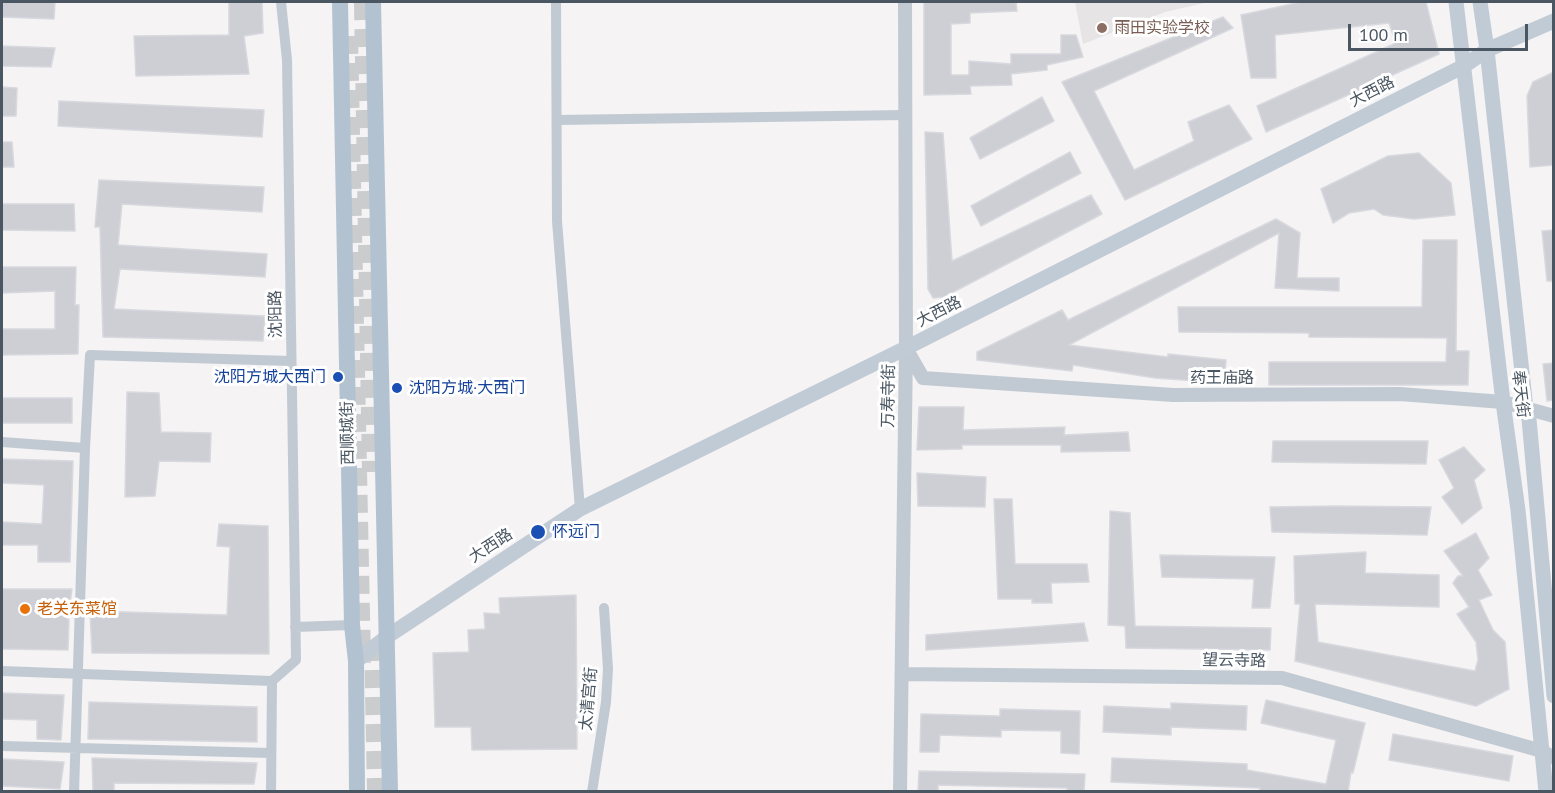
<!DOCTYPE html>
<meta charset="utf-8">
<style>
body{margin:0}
#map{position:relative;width:1555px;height:793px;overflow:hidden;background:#f5f3f3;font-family:"PT Sans",sans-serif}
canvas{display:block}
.frame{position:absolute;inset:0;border:3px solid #4a5661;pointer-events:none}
.scale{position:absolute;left:1348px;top:24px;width:180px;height:27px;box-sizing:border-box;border:3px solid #4a5661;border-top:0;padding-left:8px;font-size:18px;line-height:21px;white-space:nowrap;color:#4a5661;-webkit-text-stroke:4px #fff;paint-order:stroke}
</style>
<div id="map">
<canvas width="1555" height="793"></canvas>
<div class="frame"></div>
<div class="scale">100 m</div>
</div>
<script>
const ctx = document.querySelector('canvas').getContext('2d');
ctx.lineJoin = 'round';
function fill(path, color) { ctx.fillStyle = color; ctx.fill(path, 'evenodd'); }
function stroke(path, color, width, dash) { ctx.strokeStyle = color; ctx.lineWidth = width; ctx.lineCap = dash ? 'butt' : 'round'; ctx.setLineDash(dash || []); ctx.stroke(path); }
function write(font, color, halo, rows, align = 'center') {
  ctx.font = font + ' "PT Sans","Noto Sans SC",sans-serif'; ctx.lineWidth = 6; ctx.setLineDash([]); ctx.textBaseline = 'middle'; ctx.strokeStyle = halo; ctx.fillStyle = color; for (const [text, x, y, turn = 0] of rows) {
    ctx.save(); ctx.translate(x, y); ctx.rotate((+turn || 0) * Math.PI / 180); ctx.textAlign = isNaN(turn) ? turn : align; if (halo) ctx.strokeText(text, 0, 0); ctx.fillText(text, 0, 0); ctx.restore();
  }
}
const education = new Path2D(`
 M1075,2H1209L1165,12L1083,44Z`);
const building = new Path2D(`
 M2,2H55L54,19L2,17Z
 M229,2H262L263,33L244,36L249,74L136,76L134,36L229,35Z
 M924,2H1016L1017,11L970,13V23L951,24V75H969V61L1011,64V54H1061V35H1076L1083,57L1047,65V70L1011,74L1012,85L970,86L971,94L924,95Z
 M1301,2H1426L1439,54L1266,132L1257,106L1396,43L1389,23L1275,35L1276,78H1251L1241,15Z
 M1223,17L1233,28L1094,91L1134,170L1194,141L1188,122L1229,105L1252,139L1125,200L1062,82Z
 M2,46L55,48L51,67L2,66Z
 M1554,72V165L1530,167L1527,96L1533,82Z
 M2,87L17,88L16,116H2Z
 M1042,97L1054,121L980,159L970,138Z
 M59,101L264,110L262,137L58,126Z
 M925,132L943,133L952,261L1091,195L1102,214L944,297L933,298L928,289Z
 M2,142H12L14,167H2Z
 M1070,152L1081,173L981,226L971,206Z
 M1419,153L1451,183L1455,215L1414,219L1383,215L1374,209L1349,213L1333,223L1321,189L1388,156Z
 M99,180L264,187L262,212L122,204L118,245L267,254L265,277L120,269L114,309L265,316L263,341L103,337L100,227H95Z
 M2,204H74L75,231L2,230Z
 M1276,219L1300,233L1297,278H1339V291L1275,288L1279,233L1069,345L1168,357V354L1226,360L1224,383L1155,378L1073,365L1072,371L977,360V352L1062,310L1068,320Z
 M1554,230V281H1547L1542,231Z
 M1423,240H1457L1456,351H1469L1468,385H1269V362H1446L1447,338L1309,337V333L1179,332L1178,307H1422Z
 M2,267H76L75,305H79L78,354L2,355V329H55V291L2,293Z
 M1554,363V400L1547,401L1543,364Z
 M127,392L159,393L161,432L211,433L210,462L159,461L155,496L125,497Z
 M2,398H72V423H2Z
 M919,407H964L963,430L1065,427L1064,435L1128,432L1130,451L1061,452V445H962V449L917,450Z
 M1273,441H1428L1426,464L1272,462Z
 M1464,447L1485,470L1474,480L1482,508L1462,524L1442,497L1454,488L1439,460Z
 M2,459L73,461L70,562H38V545H2V522L42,524L44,485L2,483Z
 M917,473L986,477L985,507L918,506Z
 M994,499H1012L1015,564H1087L1089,582L1051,583L1052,603H1032V599H998Z
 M1270,507L1335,506L1431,507L1427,535L1272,532Z
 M1110,511L1130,513L1135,626L1271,628L1270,650L1126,648L1125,626L1108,625Z
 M219,524L268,526L269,654L92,653L90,611L227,615L230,547L217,546Z
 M1476,533L1489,558L1478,570L1492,595L1479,600L1493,630L1505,642L1509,689L1476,706L1295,661L1300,604H1295L1294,556L1366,552L1365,573L1439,575V607L1315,604L1318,642L1475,671L1478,660L1476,642L1457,614L1469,607L1453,583L1458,576H1463L1444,551Z
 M1160,555L1275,557L1270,608H1252L1254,579L1162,577Z
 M2,589H72L68,620H69L68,650L2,649Z
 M576,595L577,749L472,750L471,727H435L433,653L469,652L468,630L485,629L484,613L500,614L499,598Z
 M1084,623L1088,641L926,650V635Z
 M2,693L64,695L61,740L37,739V720L2,719Z
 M1266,700L1365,723L1353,773L1351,772L1348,792H1259L1260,788L1111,782L1112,758L1247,764V770L1326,784L1336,740L1261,723Z
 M89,702L257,707V742L88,739Z
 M1171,703L1247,706L1246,730L1171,727V735L1103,732L1104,706L1171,709Z
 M1000,709L1080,711L1079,754L1061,753V731L1001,730V737L940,735L939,752H920L921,714L1000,716Z
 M1393,734L1513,756L1509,781L1389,760Z
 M92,758L257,763L254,784L114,783V792H93Z
 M2,759L64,762L60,789L2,786Z
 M919,771L1085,774L1084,792H1067V788L938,785V792H918Z`);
const trunkTunnel = new Path2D(`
 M363,2L371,472
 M349,36L362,663
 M373,643L376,792`);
const minor = new Path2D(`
 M556,2L557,221L580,509
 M557,120L905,115
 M2,442L85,448
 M295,627L352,625
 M2,671L272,681L296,660L287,60L281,2
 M2,746L271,753
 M74,792L85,448L90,355L291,361
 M271,792L272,681
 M592,792L606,702L608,669L604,608`);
const tertiary = new Path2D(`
 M907,350L923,378L1173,395L1400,394L1503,402L1554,416
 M902,674L1282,678L1542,751L1554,758
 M900,792L906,348L905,2`);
const secondary = new Path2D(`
 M1456,2L1503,402L1518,510L1546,792
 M1480,2L1487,50L1526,409L1529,419L1554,696
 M356,661L388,636L580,509L906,348L1464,66L1487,50L1554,21`);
const primary = new Path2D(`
 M340,2L352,625L356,661L357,792
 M373,2C377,265 386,528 390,792`);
const markers = [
 [1102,28,6,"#8d6e63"],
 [338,377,6,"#1a4fb4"],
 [397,388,6,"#1a4fb4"],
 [538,532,8,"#1a4fb4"],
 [25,609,6,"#e8710a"]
];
const educationNames = [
 ["雨田实验学校",1114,28]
];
const streetNames = [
 ["大西路",1372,92,-27],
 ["大西路",939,312,-27],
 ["沈阳路",276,314,-91],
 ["药王庙路",1222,378],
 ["奉天街",1520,394,83],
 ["万寿寺街",889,396,-89],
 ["西顺城街",348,433,-91],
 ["大西路",491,546,-33],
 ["望云寺路",1234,661,1],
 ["太清宫街",589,699,-85]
];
const transitNames = [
 ["沈阳方城大西门",326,377,"right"],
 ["沈阳方城·大西门",409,388],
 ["怀远门",552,532]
];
const foodNames = [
 ["老关东菜馆",37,609]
];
fill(education, '#e6e4e5');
fill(building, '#cdcfd5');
stroke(building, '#d7d9de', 1.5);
stroke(trunkTunnel, '#caccce', 18, [18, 9]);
stroke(minor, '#c1cad2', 10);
stroke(tertiary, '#c1cad2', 14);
stroke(secondary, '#c1cbd6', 15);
stroke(primary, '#b3c2d1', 16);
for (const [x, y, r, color] of markers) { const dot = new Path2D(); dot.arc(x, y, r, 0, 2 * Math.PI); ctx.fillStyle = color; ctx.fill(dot); stroke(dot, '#fff', 2); }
write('16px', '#785e54', '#fff', educationNames, 'left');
write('16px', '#4a5661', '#fff', streetNames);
write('16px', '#164399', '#fff', transitNames, 'left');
write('16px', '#c56008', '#fff', foodNames, 'left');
</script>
